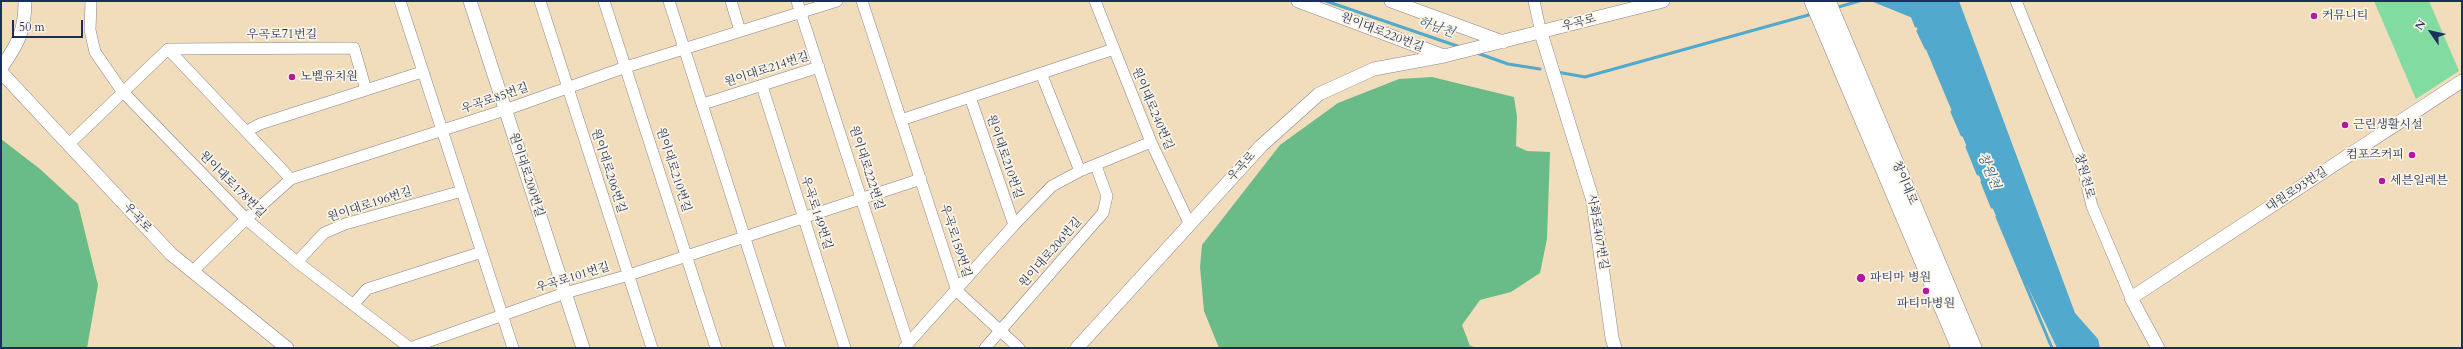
<!DOCTYPE html>
<meta charset="utf-8">
<style>
body{margin:0}
#map{position:relative;width:2463px;height:349px;overflow:hidden;background:#f1dcbb;font-family:Cardo,serif}
canvas{display:block}
.frame{position:absolute;inset:0;border:2px solid #1b2f5e;pointer-events:none}
.north{position:absolute;left:2411px;top:12px;width:40px;height:40px;-webkit-text-stroke:3px #fcf5e5;paint-order:stroke;rotate:304deg;font-size:11px;font-weight:700;line-height:16px;text-align:center;color:#1b2f5e}
.north::after{content:'';display:block;margin:auto;width:14px;height:18px;background:#1b2f5e;clip-path:polygon(50% 0,100% 100%,50% 72%,0 100%)}
.scale{position:absolute;left:12px;top:20px;width:71px;height:18px;box-sizing:border-box;border:2px solid #1b2f5e;border-top:0;padding-left:5px;font-size:12px;line-height:14px;white-space:nowrap;color:#1b2f5e;-webkit-text-stroke:3px #fcf5e5;paint-order:stroke}
</style>
<div id="map">
<canvas width="2463" height="349"></canvas>
<div class="frame"></div>
<div class="north">N</div>
<div class="scale">50 m</div>
</div>
<script>
const ctx = document.querySelector('canvas').getContext('2d');
ctx.lineJoin = 'round';
function fill(path, color) { ctx.fillStyle = color; ctx.fill(path, 'evenodd'); }
function stroke(path, color, width, dash) { ctx.strokeStyle = color; ctx.lineWidth = width; ctx.lineCap = dash ? 'butt' : 'round'; ctx.setLineDash(dash || []); ctx.stroke(path); }
function write(font, color, halo, rows, align = 'center') {
  ctx.font = font + ' Cardo,"Noto Serif KR",serif'; ctx.lineWidth = 3.5; ctx.setLineDash([]); ctx.textBaseline = 'middle'; ctx.strokeStyle = halo; ctx.fillStyle = color; for (const [text, x, y, turn = 0] of rows) {
    ctx.save(); ctx.translate(x, y); ctx.rotate((+turn || 0) * Math.PI / 180); ctx.textAlign = isNaN(turn) ? turn : align; if (halo) ctx.strokeText(text, 0, 0); ctx.fillText(text, 0, 0); ctx.restore();
  }
}
const green = new Path2D(`
 M2374,1H2429L2459,71L2416,99Z`);
const forest = new Path2D(`
 M1432,77L1514,97L1517,117L1516,146L1527,151L1550,152L1547,239L1540,273L1511,292L1480,300L1462,325L1470,346L1478,348H1219L1204,311L1200,267L1202,245L1280,145L1338,103L1399,79Z
 M1,139L40,169L78,204L98,285L87,348H1Z`);
const water = new Path2D(`
 M1881,1H1959L2075,313L2098,339L2100,348H2057L2009,247L1912,16L1882,4Z`);
const stream = new Path2D(`
 M1326,1L1460,47
 M1875,1L1912,16
 M1835,8L1859,1
 M1911,13L1916,26
 M1918,31L1926,48
 M1477,53L1508,64L1540,69
 M1557,72L1585,77L1812,14
 M1952,112L1962,135
 M1967,147L1978,174
 M1982,182L1992,207
 M1997,217L2052,348`);
const minor = new Path2D(`
 M91,1L90,30L95,52L122,91L246,219L297,262L410,348
 M400,1L513,348
 M540,1L652,348
 M604,1L716,348
 M669,1L780,348
 M731,1L740,31
 M797,1L908,343
 M862,1L957,291L1019,348
 M1095,1L1151,142L1190,225
 M1534,1L1541,33
 M2016,1L2080,157L2092,206L2131,298
 M168,49L291,179
 M1041,73L1080,171
 M762,86L845,348
 M970,97L1014,225
 M703,104L819,67
 M901,120L1114,49
 M247,131L260,124L422,72
 M68,145L168,49L354,48L366,90
 M297,262L324,233L345,224L462,191
 M192,272L246,219L291,179L505,110L626,67L837,1
 M354,304L367,289L482,252
 M410,348L565,293L629,275L921,179
 M904,348L1014,225L1052,186L1080,171L1151,142
 M985,348L1103,213L1107,196L1096,166`);
const tertiary = new Path2D(`
 M470,1L583,348
 M1298,1L1444,56
 M1391,1L1503,42
 M1541,33L1593,201L1612,338L1615,348
 M1,68C18,44 25,31 25,1
 M1,72L171,254L287,348
 M1077,348L1261,146L1319,94L1374,69L1444,56L1663,1
 M2158,348L2131,298L2462,81`);
const primary = new Path2D(`
 M1813,1L1960,348
 M1827,1L1973,348`);
const markers = [
 [2314,16,4,"#b5179e"],
 [292,77,4,"#b5179e"],
 [2345,125,4,"#b5179e"],
 [2412,155,4,"#b5179e"],
 [2382,181,4,"#b5179e"],
 [1861,278,5,"#b5179e"],
 [1926,291,4,"#b5179e"]
];
const poiNames = [
 ["커뮤니티",2322,16],
 ["노벨유치원",300,77],
 ["근린생활시설",2353,125],
 ["컴포즈커피",2404,155,"right"],
 ["세븐일레븐",2390,181],
 ["파티마 병원",1870,278],
 ["파티마병원",1926,304,"center"]
];
const streetNames = [
 ["우곡로",1579,23,-15],
 ["원이대로220번길",1382,33,21],
 ["우곡로71번길",282,35],
 ["원이대로214번길",767,70,-18],
 ["우곡로85번길",495,99,-19],
 ["원이대로240번길",1152,109,67],
 ["원이대로210번길",1004,157,71],
 ["우곡로",1242,167,-48],
 ["원이대로222번길",866,168,72],
 ["원이대로210번길",673,170,72],
 ["원이대로206번길",608,171,72],
 ["원이대로200번길",526,175,72],
 ["창원천로",2084,176,75],
 ["창이대로",1904,183,67],
 ["원이대로178번길",232,185,45],
 ["대원로93번길",2297,190,-33],
 ["원이대로196번길",370,205,-18],
 ["우곡로149번길",816,213,72],
 ["우곡로",137,218,47],
 ["사화로407번길",1597,232,80],
 ["우곡로159번길",955,241,72],
 ["원이대로206번길",1051,253,-49],
 ["우곡로101번길",573,278,-17]
];
const waterNames = [
 ["하남천",1436,28,19],
 ["창원천",1988,171,67]
];
fill(green, '#82dca2');
fill(forest, '#69bc88');
fill(water, '#51a9ce');
stroke(stream, '#51a9ce', 3);
stroke(minor, '#86868c', 12);
stroke(tertiary, '#86868c', 14);
stroke(primary, '#86868c', 18);
stroke(minor, '#fff', 11);
stroke(tertiary, '#fff', 13);
stroke(primary, '#fff', 17);
for (const [x, y, r, color] of markers) { const dot = new Path2D(); dot.arc(x, y, r, 0, 2 * Math.PI); ctx.fillStyle = color; ctx.fill(dot); stroke(dot, '#fcf5e5', 1.5); }
write('12px', '#1b2f5e', '#fcf5e5', poiNames, 'left');
write('12px', '#1b2f5e', '#fcf5e5', streetNames);
write('italic 13px', '#2e5a85', '#fcf5e5', waterNames);
</script>
